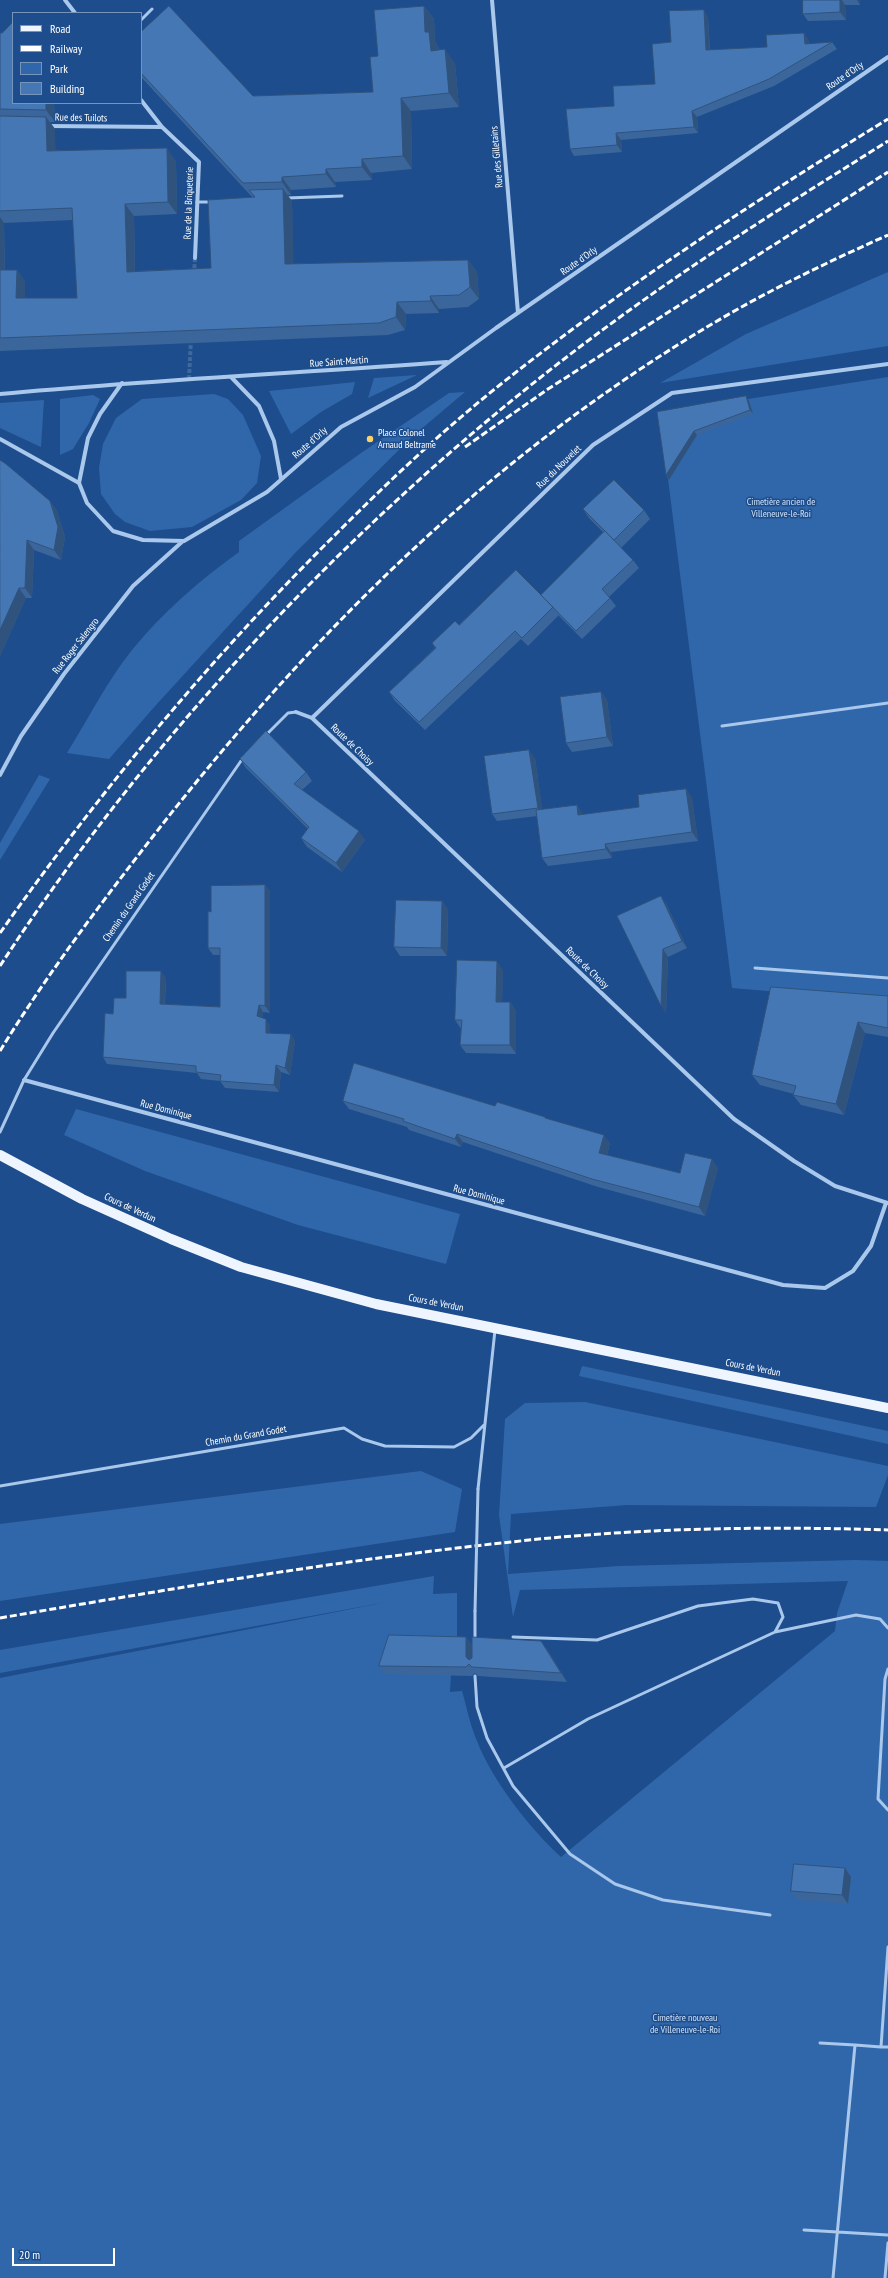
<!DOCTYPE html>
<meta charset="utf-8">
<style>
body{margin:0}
#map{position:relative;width:888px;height:2278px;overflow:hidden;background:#1d4d8c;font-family:"PT Sans Narrow",sans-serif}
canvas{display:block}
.legend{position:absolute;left:12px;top:12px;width:130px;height:92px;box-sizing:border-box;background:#1d4d8c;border:1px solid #7794ba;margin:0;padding:5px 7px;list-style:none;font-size:12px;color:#fff}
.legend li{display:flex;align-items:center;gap:8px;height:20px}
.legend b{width:20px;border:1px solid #7794ba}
.scale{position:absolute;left:12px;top:2248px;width:103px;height:18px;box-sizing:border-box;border:2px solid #fff;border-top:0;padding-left:5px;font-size:12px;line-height:14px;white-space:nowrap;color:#fff;-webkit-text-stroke:3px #1d4d8c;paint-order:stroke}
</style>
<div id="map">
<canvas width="888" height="2278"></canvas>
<ul class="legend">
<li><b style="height:5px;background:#eff5ff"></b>Road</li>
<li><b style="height:5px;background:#fff"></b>Railway</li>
<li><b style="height:11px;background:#3067aa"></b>Park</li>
<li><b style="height:11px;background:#4577b4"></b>Building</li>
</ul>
<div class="scale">20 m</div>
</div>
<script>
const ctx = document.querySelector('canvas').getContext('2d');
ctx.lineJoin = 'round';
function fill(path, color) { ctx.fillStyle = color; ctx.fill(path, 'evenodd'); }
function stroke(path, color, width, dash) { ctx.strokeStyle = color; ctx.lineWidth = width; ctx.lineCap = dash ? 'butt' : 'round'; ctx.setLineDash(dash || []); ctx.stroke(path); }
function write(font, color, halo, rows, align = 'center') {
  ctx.font = font + ' "PT Sans Narrow",sans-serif'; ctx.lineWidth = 3; ctx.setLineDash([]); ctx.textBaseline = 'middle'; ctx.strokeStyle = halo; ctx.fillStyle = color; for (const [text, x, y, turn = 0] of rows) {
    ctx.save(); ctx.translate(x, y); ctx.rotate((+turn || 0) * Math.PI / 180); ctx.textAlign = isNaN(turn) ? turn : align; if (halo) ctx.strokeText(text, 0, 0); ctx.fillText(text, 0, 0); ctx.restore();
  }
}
const green = new Path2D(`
 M888,272V346L660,383L746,334Z
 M417,375L368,398L374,378Z
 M888,377V1001L732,988L662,431L672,411Z
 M355,382L352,394L321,412L291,434L269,391Z
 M465,392L413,436L296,552L156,705L109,759L67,753C88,719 107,681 132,650C163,612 200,580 239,552V541L361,453L449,393Z
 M214,394L228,399L243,415L261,456L257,483L241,500L192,527L150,531L125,522L115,514L101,494L99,468L103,444L116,418L142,399Z
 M93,395L100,399L89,423L73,449L60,455V399Z
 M44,400L41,447L0,428V403Z
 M39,775L50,779L0,860V843Z
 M76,1109L460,1214L446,1264L298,1225L145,1171L64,1135Z
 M582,1366L888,1431V1444L579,1376Z
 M585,1402L888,1466V1475L876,1507L627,1505L511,1514L508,1574L619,1566L856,1560L888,1561V2278H0V1678L387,1602L0,1673V1650L434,1576L433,1594L457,1593V1645L451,1675L450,1692L462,1691C467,1708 470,1725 477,1741C492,1780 530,1829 561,1857L835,1631L837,1613L848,1581L520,1590L513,1617L499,1515L505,1419L525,1403Z
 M421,1471L462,1489L455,1532L0,1601V1524Z`);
const streetTunnel = new Path2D(`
 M194,274L195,258
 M189,379L191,339`);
const lane = new Path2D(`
 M141,20L152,9
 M287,198L342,196
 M197,202H211
 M722,726L888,703
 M265,736L288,713L296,712
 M755,968L888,978
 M0,1132L24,1080L53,1033L243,758
 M0,1486L344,1428L362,1439L385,1446L454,1447L471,1438L484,1425
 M478,1489L495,1330
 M475,1611V1641
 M513,1637L597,1640L698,1606L753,1599L778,1603L783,1617L775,1632
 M888,1669L885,1679L878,1799L888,1810
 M475,1676L477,1707L487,1738L513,1786L570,1854L615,1884L663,1900L770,1915
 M504,1768L588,1719L775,1632L856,1615L880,1619L888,1628
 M888,1947L881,2047H888
 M820,2043L855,2045
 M804,2230L888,2235
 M833,2278L855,2045L881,2047
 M885,2278L888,2243`);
const street = new Path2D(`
 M65,0L75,13
 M492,0L518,313
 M141,100L162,127L199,162L195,258
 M48,126L162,127
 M232,378L259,406L274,441L281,479
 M122,383L100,414L88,438L79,483L87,503L113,531L143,540L184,541L267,492L341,427L415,387L496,328L888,57
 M0,394C149,380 298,373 447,362
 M0,439L79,483
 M296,712L312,718L734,1119L794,1161L835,1186L888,1203
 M312,718L593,445L672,393L888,364
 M0,775L21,736L64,674L133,586L183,541
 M24,1080L783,1285L825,1288L853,1271L871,1246L886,1203`);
const primary = new Path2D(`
 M0,1155L82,1199L171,1239L241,1267L376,1304L888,1408`);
const rail = new Path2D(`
 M465,447L548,389L888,172
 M0,933C102,789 212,656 338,532C388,482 440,433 496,388C620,289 753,202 888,119
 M0,966C160,720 379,493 616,320C703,256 796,199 888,141
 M0,1051C49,971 107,895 165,821C320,625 496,452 712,324C769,290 828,262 888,235
 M0,1618C170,1589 340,1560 511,1542C636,1528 763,1526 888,1530`);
const laneBridge = new Path2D(`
 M475,1611L478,1489`);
const wall = new Path2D(`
 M803,0H860V5H845L846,20L808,21L803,14Z
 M424,6L434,19L435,41L438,46L439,50L455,63L459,107L411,111L412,169L371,173L372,180L335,182L336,187L291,190V195H287L292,201L293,264L468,260L477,272L479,299L468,307L439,309V313L406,314L405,330L388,335L0,351V33L13,103H54L55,122H50L55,129V150L176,161L177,214L134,216L135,271L211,268L254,197H252L141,77V32L253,96L373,92L378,56ZM73,220L77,298H25V282L17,270H5L4,223Z
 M708,17L710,50L767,47L809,40V44L832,42L837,49L774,86L697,117L698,133L621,140L622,152L574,156L570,149L614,106L655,84L671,42Z
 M749,401L753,414L697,435L669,480L666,475L657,412Z
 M0,460L50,501L57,511L65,537L61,560L34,550L32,598H26L0,656Z
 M583,509L644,510L650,519L621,548L633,560L639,568L609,597L616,606L582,639L558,615V616L528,646L521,639L425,730L395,701L389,692L435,648L432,643L459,625L541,596L603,532L589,518Z
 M601,692L607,700L613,746L572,752L566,743Z
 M535,758L542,809L583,814V815L639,807L686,789L692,798L698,841L611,852L612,858L548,866L542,858L537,816L497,821L492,814Z
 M240,759L306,772L312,781L302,790L365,840L342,872L307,847L301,838L308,829L246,768Z
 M265,885L270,891V1013L263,1012L262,1018L270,1026V1033L295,1041L290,1075L281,1072L279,1092L225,1088L220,1081L201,1079L197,1073L107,1064L103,1057L113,1014L126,998L166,978L165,1004L220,1007V955H213L208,948L211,912Z
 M442,901L448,910L447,956H400L394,947Z
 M666,903L687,948L668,957L666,1013L617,916Z
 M503,970L502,1002H510L516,1011V1054L466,1053L460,1045L461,1029L455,1020Z
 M888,996V1037L865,1033L844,1115L801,1105L793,1095L794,1094L760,1085L752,1075Z
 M343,1101L495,1106L547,1119L610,1143L607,1155L680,1173L718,1168L705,1216L598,1187L463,1142L461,1147L409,1130L407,1127L349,1109Z
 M466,1637L472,1646L547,1649L567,1682L478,1676L475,1673L472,1676L385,1674L379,1666Z
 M845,1868L851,1877L848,1904L797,1900L791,1891Z`);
const shadedWall = new Path2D(`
 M840,0H842L845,5L846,20L840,12Z
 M857,0H860V5Z
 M424,6L434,19L435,41L438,46L440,64L431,51L425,32Z
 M704,10L708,17L710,57L706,50Z
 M804,33L809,40L810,51L805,44Z
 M445,49L455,63L459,107L449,93Z
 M401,98L411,111L412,169L403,156Z
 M46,103H54L55,122L46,110Z
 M692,111L697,117L698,133L694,127Z
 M46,117L55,129L56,163L47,151Z
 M616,133L621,140L622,152L617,145Z
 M167,148L176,161L177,214L168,202Z
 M362,159L371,173L372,180L362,167Z
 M326,169L335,182L336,187L326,174Z
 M282,177L291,190V195L282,182Z
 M283,189L292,201L294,276L285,264Z
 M125,204L134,216L135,284L127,272Z
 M0,217L4,223L5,282L0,275Z
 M468,260L477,272L479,299L470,287Z
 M17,270L25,282V310L16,298Z
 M430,296L439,309V313L431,301Z
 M397,302L406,314L405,330L396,317Z
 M746,396L749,401L753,414L750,410Z
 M694,431L697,435L669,480L666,475Z
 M50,501L57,511L65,537L61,560L54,550Z
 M27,540L34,550L32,598L25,588Z
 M19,588L26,598L0,656V630Z
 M601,692L607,700L613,746L607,737Z
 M529,750L535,758L543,816L538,808Z
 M686,789L692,798L698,841L692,832Z
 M577,805L583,814L584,824L578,815Z
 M359,831L365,840L342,872L336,863Z
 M605,844L611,852L612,858L606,849Z
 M265,885L270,891V1013L265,1006Z
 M661,896L666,903L687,948L682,941Z
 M442,901L448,910L447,956L441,948Z
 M663,949L668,957L666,1013L661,1006Z
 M497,961L503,970L502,1010L496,1002Z
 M161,971L166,978L164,1011L160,1004Z
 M510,1002L516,1011V1054L510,1045Z
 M259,1005L263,1012L261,1023L257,1016Z
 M266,1019L270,1026V1039L266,1033Z
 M858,1022L865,1033L844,1115L836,1104Z
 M291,1034L295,1041L290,1075L285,1068Z
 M276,1065L281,1072L279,1092L274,1085Z
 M457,1134L463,1142L461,1147L455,1139Z
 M604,1135L610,1143L605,1162L599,1153Z
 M712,1159L718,1168L705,1216L699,1207Z
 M466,1637L472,1646V1666L466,1657Z
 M541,1641L547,1649L567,1682L561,1673Z
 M845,1868L851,1877L848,1904L842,1895Z`);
const building = new Path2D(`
 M803,0H840V12L803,14Z
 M169,6L253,96L373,92L370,57L378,56L374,10L424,6L425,32H429L431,51L445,49L449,93L401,98L403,156L362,159V167L326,169V174L282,177V182L243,183L141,73V32Z
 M704,10L706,50L767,47L766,35L804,33L805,44L832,42L769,79L692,111L694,127L616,133L617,145L570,149L566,109L614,106L613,86L655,84L652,44L671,42L669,11Z
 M13,22V103H46V110L0,109V33H2Z
 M0,116L46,117L47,151L167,148L168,202L125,204L127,272L211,268L208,200L255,197L249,190L283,189L285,264L468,260L470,287L459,295L430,296L431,301L397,302L396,317L379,323L0,338V270H17L16,298H77L72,208L0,211Z
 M746,396L750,410L694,431L666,475L657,412Z
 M0,460L6,464L50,501L58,527L54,550L27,540L25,588H19L0,630Z
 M614,480L644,510L614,540L583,509Z
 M605,531L633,560L602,589L610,598L576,631L541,595Z
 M516,570L553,607L522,638L515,631L419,722L389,692L436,648L432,643L455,621L459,625Z
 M601,692L607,737L566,743L560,697Z
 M266,731L306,772L294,784L359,831L336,863L301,838L309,827L240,759Z
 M529,750L538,808L492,814L484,756Z
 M686,789L692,832L605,844L606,849L542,858L536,810L577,805L578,815L639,807L638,795Z
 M265,885V1006L259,1005L257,1016L266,1019V1033L291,1034L285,1068L276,1065L274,1085L220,1081L221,1075L196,1072V1066L103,1057L105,1013L113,1014L114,998H126V971H161L160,1004L220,1007V948H208V911L211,912V886Z
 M661,896L682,941L663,949L661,1006L617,916Z
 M396,900L442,901L441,948L394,947Z
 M457,960L497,961L496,1002H510V1045H460L462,1020H455Z
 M771,987L888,996V1028L858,1022L836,1104L793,1095L796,1086L752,1075Z
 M354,1063L495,1106L497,1102L545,1117V1118L604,1135L599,1153L680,1173L685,1153L712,1159L699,1207L592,1179L457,1134L455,1139L403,1121L404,1119L343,1101Z
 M389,1635L466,1637V1657L469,1660L472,1658V1637L541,1641L561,1673L472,1667L469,1664L466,1667L379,1666Z
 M794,1864L845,1868L842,1895L791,1891Z`);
const markers = [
 [370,439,4,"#fcd268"]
];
const streetNames = [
 ["Route d'Orly",845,76,-34],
 ["Rue des Tuilots",81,118,1],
 ["Rue des Gilletains",497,157,-95],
 ["Rue de la Briqueterie",189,203,-88],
 ["Route d'Orly",579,261,-35],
 ["Rue Saint-Martin",339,362,-4],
 ["Route d'Orly",310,443,-41],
 ["Rue du Nouvelet",559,467,-44],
 ["Rue Roger Salengro",76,646,-52],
 ["Route de Choisy",352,745,44],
 ["Chemin du Grand Godet",129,907,-55],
 ["Route de Choisy",587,968,44],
 ["Rue Dominique",166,1110,15],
 ["Rue Dominique",479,1195,15],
 ["Cours de Verdun",130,1208,25],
 ["Cours de Verdun",436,1303,11],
 ["Cours de Verdun",753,1368,11],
 ["Chemin du Grand Godet",246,1436,-10]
];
const poiNames = [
 ["Place Colonel",378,433],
 ["Arnaud Beltrame",378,445]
];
const parkNames = [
 ["Cimetière ancien de",781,502],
 ["Villeneuve-le-Roi",781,514],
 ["Cimetière nouveau",685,2018],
 ["de Villeneuve-le-Roi",685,2030]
];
fill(green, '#3067aa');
stroke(streetTunnel, '#3f689d', 4, [4, 2]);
stroke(lane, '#a9c8ec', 3);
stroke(street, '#a9c8ec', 4);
stroke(primary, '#eff5ff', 10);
stroke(rail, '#fff', 3, [7, 3]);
stroke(laneBridge, '#a9c8ec', 3);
fill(wall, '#3b669b');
fill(shadedWall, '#30537e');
fill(building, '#4577b4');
stroke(building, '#30537e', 1);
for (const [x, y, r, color] of markers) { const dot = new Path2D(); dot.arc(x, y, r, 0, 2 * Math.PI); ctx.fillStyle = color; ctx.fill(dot); stroke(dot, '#1d4d8c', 1.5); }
write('10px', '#fff', '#1d4d8c', streetNames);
write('10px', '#fff', '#1d4d8c', poiNames, 'left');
write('10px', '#cfe2f9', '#1d4d8c', parkNames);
</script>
